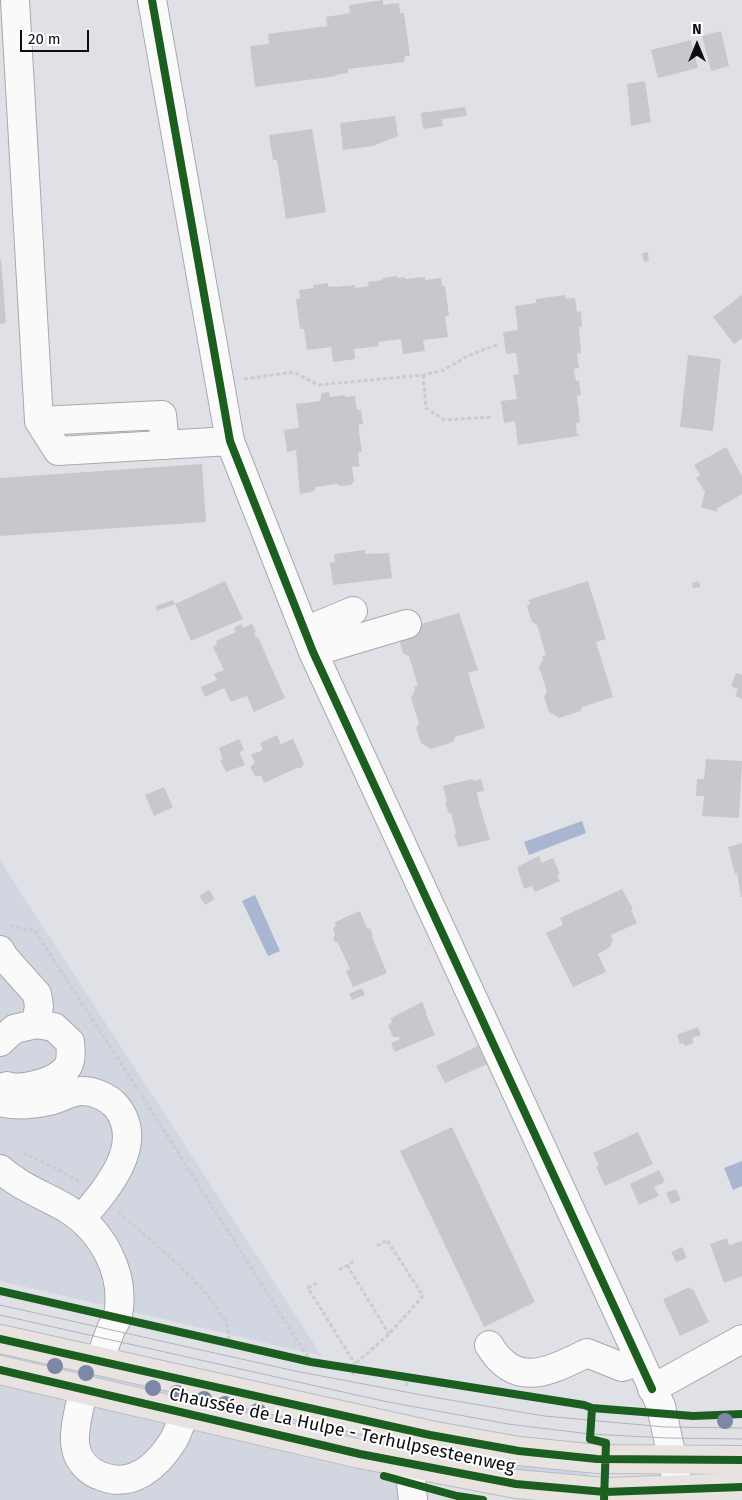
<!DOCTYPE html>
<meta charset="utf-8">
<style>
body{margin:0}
#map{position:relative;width:742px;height:1500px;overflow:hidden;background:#dfe1e6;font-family:"Fira Sans",sans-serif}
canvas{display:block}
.north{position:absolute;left:672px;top:20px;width:50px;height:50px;-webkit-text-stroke:4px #fff;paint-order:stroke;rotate:0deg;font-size:14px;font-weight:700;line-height:20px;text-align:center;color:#0c0e11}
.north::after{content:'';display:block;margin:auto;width:18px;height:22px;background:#0c0e11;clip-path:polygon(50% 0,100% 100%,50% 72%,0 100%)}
.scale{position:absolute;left:20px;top:30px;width:69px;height:22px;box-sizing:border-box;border:2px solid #0c0e11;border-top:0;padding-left:6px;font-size:15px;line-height:18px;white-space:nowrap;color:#0c0e11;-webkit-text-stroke:4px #fff;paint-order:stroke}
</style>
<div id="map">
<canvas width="742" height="1500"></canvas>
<div class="north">N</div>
<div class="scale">20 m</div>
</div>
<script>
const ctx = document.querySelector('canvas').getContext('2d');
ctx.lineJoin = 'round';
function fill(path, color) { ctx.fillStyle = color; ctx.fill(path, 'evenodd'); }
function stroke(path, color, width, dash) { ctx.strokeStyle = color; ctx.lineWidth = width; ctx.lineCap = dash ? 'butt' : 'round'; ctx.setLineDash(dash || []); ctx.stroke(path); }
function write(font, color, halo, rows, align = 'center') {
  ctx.font = font + ' "Fira Sans",sans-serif'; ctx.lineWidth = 4; ctx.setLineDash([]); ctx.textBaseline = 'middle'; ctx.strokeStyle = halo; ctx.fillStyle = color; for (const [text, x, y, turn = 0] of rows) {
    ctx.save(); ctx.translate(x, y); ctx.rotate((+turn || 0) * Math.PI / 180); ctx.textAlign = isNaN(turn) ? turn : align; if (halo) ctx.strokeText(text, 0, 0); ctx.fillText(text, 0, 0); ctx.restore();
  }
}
const built = new Path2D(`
 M0,860L23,896L322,1356L0,1281Z
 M0,1381L396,1468L399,1500H0Z`);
const green = new Path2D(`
 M0,1349L360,1430L357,1442L272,1418L0,1357Z
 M474,1453L587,1470L586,1481L472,1466Z`);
const water = new Path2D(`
 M582,821L586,833L529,855L524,842Z
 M255,895L280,951L268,956L242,901Z
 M742,1161V1186L733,1190L724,1168Z`);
const building = new Path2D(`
 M383,0V5L399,3L400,13H404L410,56H405L404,62L348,69V73L335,75L336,76L255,87L250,46L269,44L268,34L327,26L326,17L350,13L349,5Z
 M721,31L729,66L711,71L702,36Z
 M691,40L698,68L658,78L651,50Z
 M645,81L651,122L631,126L627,84Z
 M465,107L467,116L442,119L443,126L423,129L421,113Z
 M395,116L398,136L373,146L343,150L340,123Z
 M312,129L326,212L286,219L277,160H273L269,135Z
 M648,252L649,261L644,262L642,253Z
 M0,260H1L6,323L0,324Z
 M397,276V278L405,277V279L425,277V280L441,278L442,286H445L449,316H445L448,337L423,340L425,351L403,354L401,339L378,342L379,346L354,349L355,359L333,362L331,347L307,350L304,329H300L296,299H300L299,290L314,288L313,285L328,283V287L335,286V287L355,285V288L369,286L368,282L383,280L382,278Z
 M565,295L566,299L575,298L577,312L581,311L582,326L579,327L581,353L577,354L579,368L574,369L576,381L579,380L581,395L577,396L580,422L576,423L577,435L579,434V436L518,445L515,421L504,423L501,401L517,399L513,375L519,374L516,353L506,354L503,332L518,330L515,306L536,303V299Z
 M742,295V338L734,344L713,317Z
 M688,355L721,359L713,431L680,427Z
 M329,392L330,397L345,395V397L355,396L357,410H361L363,424L359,425V432L362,452L358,453L359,464L361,466L352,467L354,481L351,485L340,486L337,484L315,487V491L300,494L296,450L287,452L284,430L299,428L296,404L320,401L319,399H321V393Z
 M726,447L742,476V494L716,509L718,512L701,507L705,492L696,478L700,475L694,465Z
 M202,464L206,522L0,536V478Z
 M365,550V554L389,553L392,578L333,585L330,563L335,562L334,554Z
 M225,581L243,619L191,641L175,604Z
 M588,581L606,639L596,642L613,697L582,707L581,711L559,718L549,712L544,697L547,692L539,667L543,659L542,656L546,655L537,625L532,622L527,607L530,603L528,600Z
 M699,581L700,587L693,588L692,583Z
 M173,600L175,604L157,611L156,606Z
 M459,613L478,670L468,673L485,728L455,737L453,742L431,749L421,743L416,728L419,723L411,698L415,690L414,687L418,686L409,656L403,653L399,639L401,630Z
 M241,624L243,628L252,624L256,632L254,633L256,638L258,637L285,698L254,712L247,696L231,702L224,688L205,697L201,687L217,680L214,674L224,670L213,647L217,645L216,641L236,632L234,628Z
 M736,673L742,675V699L735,696L738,689L731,686Z
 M277,735L281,744L293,739L304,764L301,768H297L264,783L261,776H255L250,767L255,762L251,755L263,750L260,743Z
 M239,739L244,750L239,752L245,765L226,772L220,760L223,759L219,748Z
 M706,759L742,761L739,818L702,816L704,796H696L697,779H704Z
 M473,779V781L481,779L484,791L477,792L478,799L490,840L459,847L458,846L454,834L456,833L451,813L449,814L445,802L447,801L443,786Z
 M164,787L173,807L154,816L145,795Z
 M742,843V897H741L737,873L735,874L728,847Z
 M539,856L542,863L553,858L560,874L557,875L560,881L535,892L532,886L524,889L517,867Z
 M622,889L633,909L631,910L637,923L611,935L613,940L610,947L598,954L606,972L573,987L546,933L563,925L560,918Z
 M209,890L215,899L205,905L199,896Z
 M360,911L367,929L370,928L373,936L372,937L387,973L353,987L346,971L350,969L338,943L333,940L335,934L333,929L336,925L335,922Z
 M362,988L365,995L352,1000L349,994Z
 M422,1002L427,1013L426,1014L435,1035L395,1052L391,1043L400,1039L399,1037H393L388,1026L392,1022L391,1018Z
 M698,1027L701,1035L692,1038L694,1043L685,1046L683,1043L680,1044L677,1035Z
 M478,1046L487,1064L445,1083L436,1066Z
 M452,1127L535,1302L484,1327L400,1151Z
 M638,1132L653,1164L605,1186L596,1167L599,1165L593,1153Z
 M659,1170L665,1182L654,1187L659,1196L639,1205L630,1184Z
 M676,1189L681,1200L671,1204L666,1193Z
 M727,1238L729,1245L742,1241V1276L724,1283L710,1244Z
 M682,1247L687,1258L676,1262L671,1252Z
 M690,1287L691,1290L693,1289L709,1322L680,1336L663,1299Z`);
const path = new Path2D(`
 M423,375L426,408L444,420L493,417
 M244,379L294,372L318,385L423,375L444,370L469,355L497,345
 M10,925L35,931L139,1091
 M142,1096L311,1362
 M23,1153L55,1168L80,1182
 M118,1212L178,1264L206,1293L226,1322L229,1335V1343
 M347,1265L389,1334
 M339,1270L356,1260
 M317,1283L308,1288L355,1364
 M353,1375L355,1364L389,1334L423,1296L387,1240L377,1246
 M406,1386L407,1377`);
const minor = new Path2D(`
 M15,0L39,421L58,451L230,441
 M152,0L230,441L313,652L661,1406L681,1500
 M39,421L162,415L165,445
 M305,631L353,611
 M313,652L407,624
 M0,950L4,957L37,994L39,1006L36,1024
 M0,1042L14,1029L36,1024L54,1027L70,1042C71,1051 72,1062 66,1069C55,1082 22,1091 7,1086
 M0,1102C15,1106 34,1105 49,1101C60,1099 70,1091 82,1091C94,1091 108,1097 116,1106C147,1144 106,1190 81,1219
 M0,1169C19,1186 43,1195 66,1208C102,1230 126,1273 118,1315C117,1321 113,1325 111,1329C107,1340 103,1351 99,1361
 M489,1345C516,1390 550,1371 587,1353L622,1367L639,1361
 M84,1389C80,1404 72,1434 76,1449C79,1462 89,1472 101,1476C132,1489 157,1466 173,1441C178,1433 181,1422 184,1413
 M652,1389L742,1339
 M413,1500L411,1483L414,1466`);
const major = new Path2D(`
 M0,1339L430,1435L519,1451L597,1459L742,1460
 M0,1370L360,1454L516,1484L605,1492L742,1487`);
const tram = new Path2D(`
 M0,1305L295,1371L427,1396L544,1416L665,1427L742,1428
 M0,1315L383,1401L508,1424L590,1434L668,1438L742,1439`);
const cycleway = new Path2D(`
 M152,0L230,441L313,652L652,1389
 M0,1291L311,1362L584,1405L592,1408L693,1416L742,1414
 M0,1339L430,1435L519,1451L597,1459L742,1460
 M0,1370L360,1454L516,1484L605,1492L742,1487
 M592,1408L590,1439L606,1443L604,1500
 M384,1476L457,1496L483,1500`);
const trees = [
 [55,1366],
 [86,1373],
 [153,1388],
 [177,1393],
 [204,1399],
 [225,1404],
 [258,1411],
 [725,1421]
];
const streetNames = [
 ["Chaussée de La Hulpe - Terhulpsesteenweg",342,1431,12]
];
fill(built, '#d1d6e1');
fill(green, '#cad4ec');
fill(water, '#a9b6d2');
fill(building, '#c7c8cc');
stroke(minor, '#a8a9ad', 30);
stroke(major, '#babbbe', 30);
stroke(path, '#cbcccd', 3, [4, 2.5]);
stroke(minor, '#fafafb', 28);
stroke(major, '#e8e3e0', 28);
stroke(tram, '#b4b4b6', 1);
stroke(cycleway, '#1b5e20', 8);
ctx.fillStyle = '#7c88a6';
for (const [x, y] of trees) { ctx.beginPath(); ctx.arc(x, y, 8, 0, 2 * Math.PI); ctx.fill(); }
write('18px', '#0c0e11', '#fff', streetNames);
</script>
